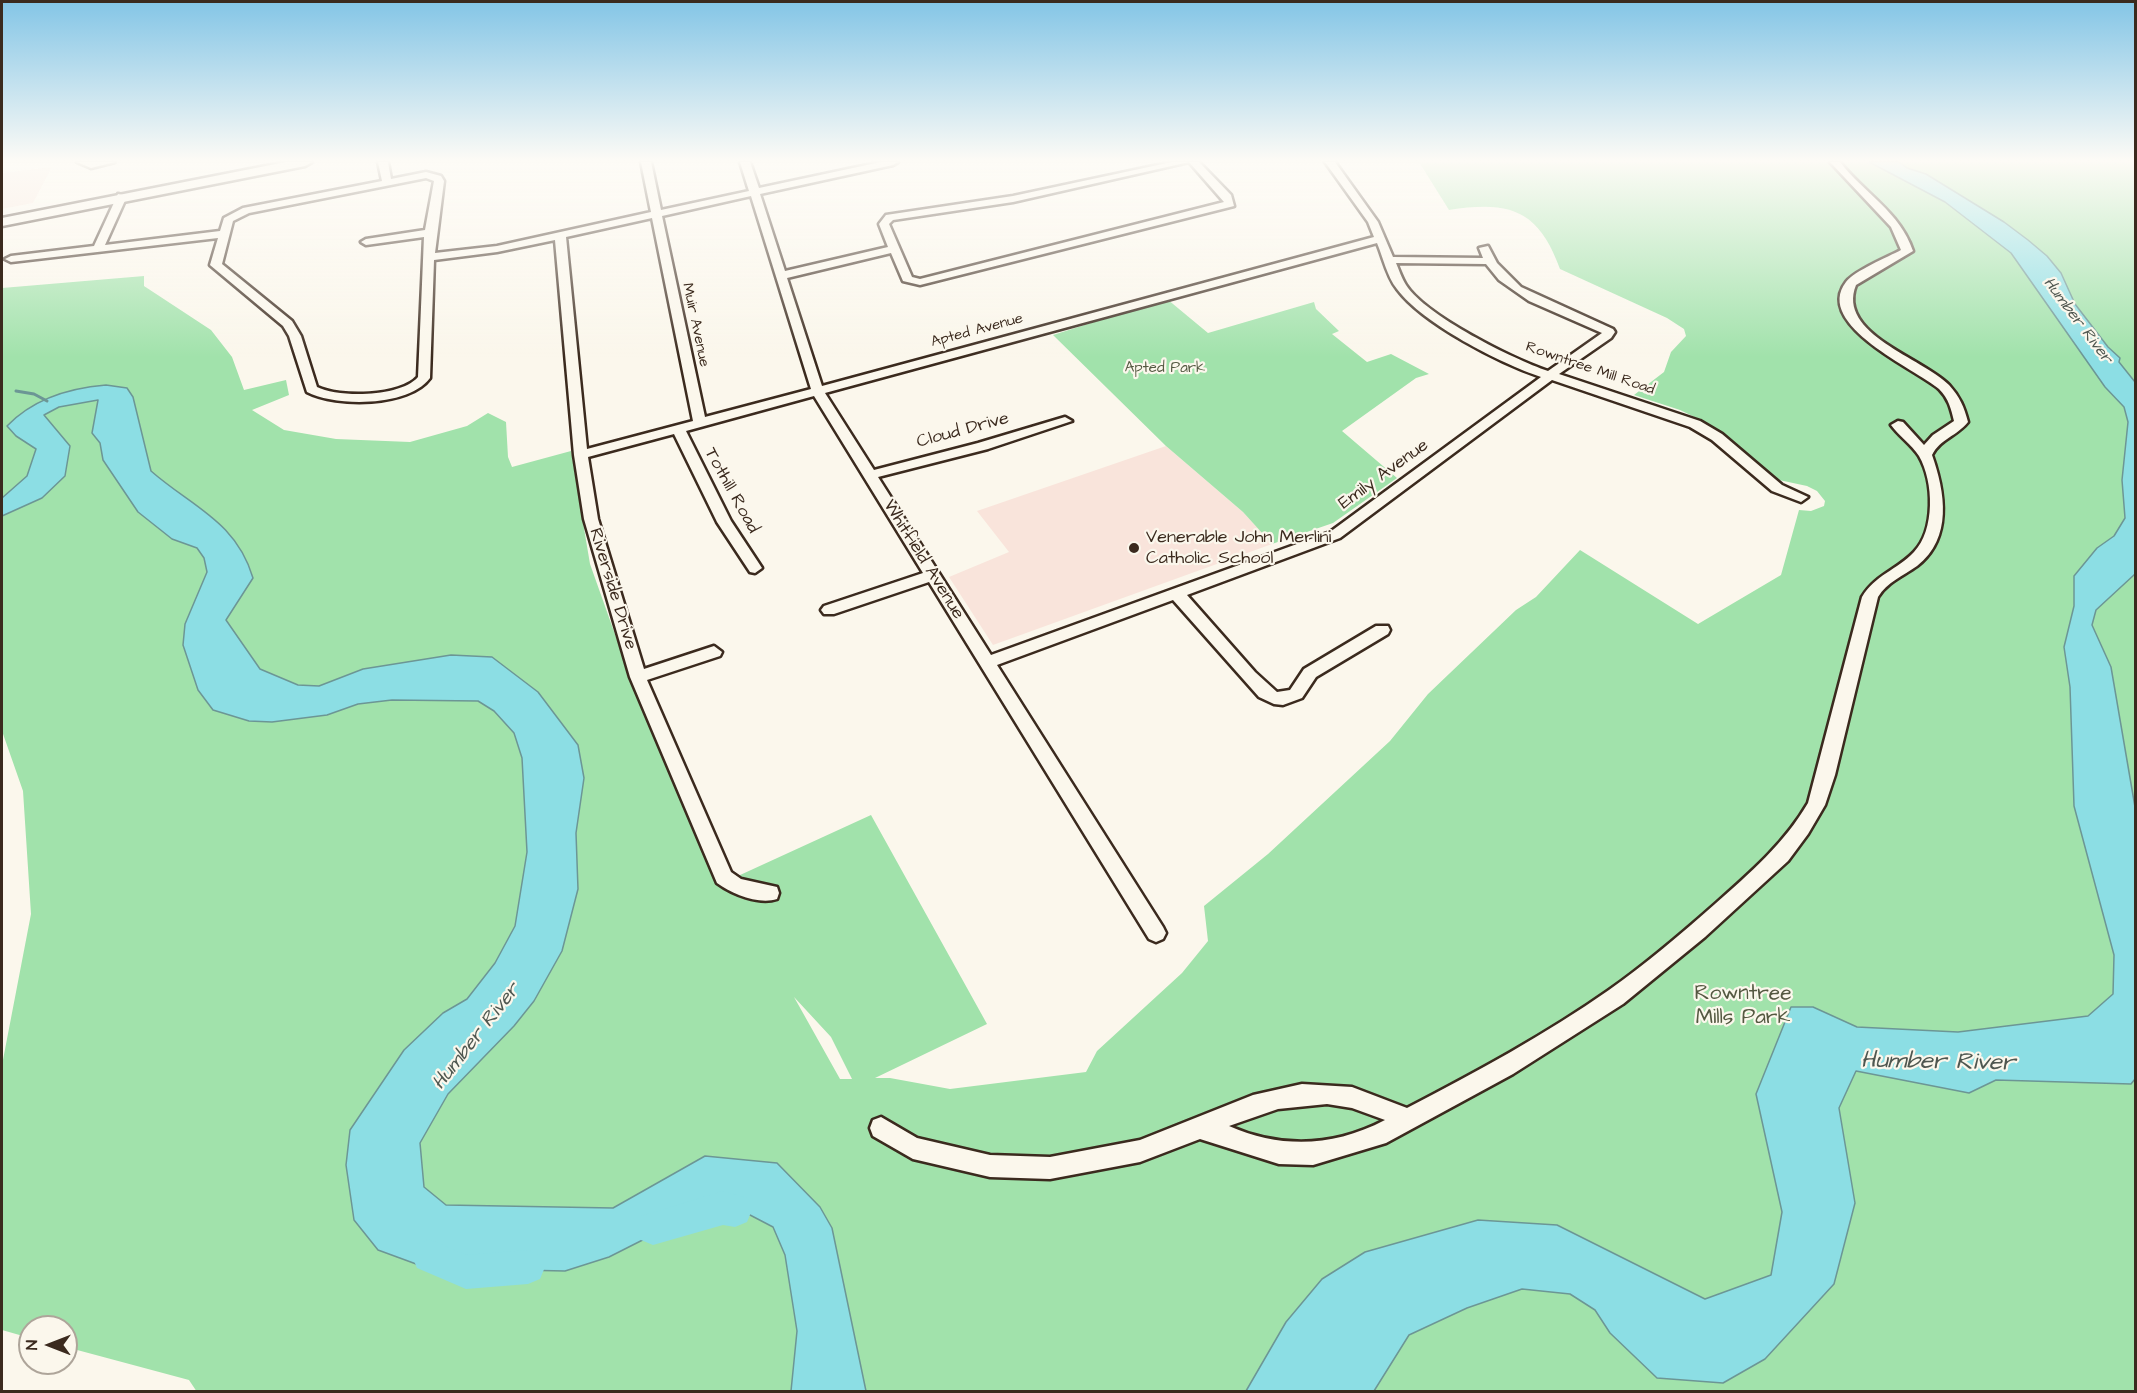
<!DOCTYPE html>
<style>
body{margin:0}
#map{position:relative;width:2137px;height:1393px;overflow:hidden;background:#fbf7ec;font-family:"Architects Daughter",sans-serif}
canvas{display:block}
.frame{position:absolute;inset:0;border:3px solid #3b2a1e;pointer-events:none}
.north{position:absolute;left:18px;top:1315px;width:60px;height:60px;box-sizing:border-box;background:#fbf7ec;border:2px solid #aea59a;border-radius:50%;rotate:270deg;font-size:16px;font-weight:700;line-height:24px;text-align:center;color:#3b2a1e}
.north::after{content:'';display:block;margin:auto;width:21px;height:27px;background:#3b2a1e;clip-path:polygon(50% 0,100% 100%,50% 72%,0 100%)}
</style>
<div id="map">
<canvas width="2137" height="1393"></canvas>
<div class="frame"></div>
<div class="north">N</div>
</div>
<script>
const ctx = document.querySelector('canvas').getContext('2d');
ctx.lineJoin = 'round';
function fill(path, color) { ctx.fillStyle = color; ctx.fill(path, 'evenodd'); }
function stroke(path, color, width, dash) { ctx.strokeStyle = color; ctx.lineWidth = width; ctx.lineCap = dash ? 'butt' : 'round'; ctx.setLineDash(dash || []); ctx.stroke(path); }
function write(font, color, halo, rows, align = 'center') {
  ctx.font = font + ' "Architects Daughter",sans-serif'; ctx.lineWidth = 4.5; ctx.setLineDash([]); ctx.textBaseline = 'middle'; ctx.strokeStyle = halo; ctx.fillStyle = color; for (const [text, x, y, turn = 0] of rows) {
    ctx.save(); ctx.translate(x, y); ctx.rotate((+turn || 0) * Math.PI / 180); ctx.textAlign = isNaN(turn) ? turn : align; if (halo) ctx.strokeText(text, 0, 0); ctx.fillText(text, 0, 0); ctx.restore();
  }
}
const built = new Path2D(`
 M52,167L33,203L2,209V173Z
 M1166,446L1243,512L1272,544L993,645L949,577L1009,552L977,511Z`);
const green = new Path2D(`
 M1419,162H2135V1391L197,1392L189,1380L66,1347V1327H30V1338L2,1330V1065L31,914L23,791L2,731V288L144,276V286L211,330L232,357L244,390L286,380L289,395L252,410L284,430L336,439L410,442L467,426L488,413L506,422L508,457L512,467L571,451L590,564L633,685L679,796L727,881L871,815L987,1024L875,1078H890L950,1089L1086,1072L1097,1051L1182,973L1208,941L1204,906L1268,854L1390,741L1428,694L1516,610L1536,597L1580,550L1698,624L1781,575L1799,510L1811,511L1824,506L1825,501L1817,491L1807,486L1779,480L1709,424L1680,410L1634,395L1664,372L1671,352L1686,336L1684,329L1667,318L1560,269C1538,208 1508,201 1449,210ZM794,997L831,1037L852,1079H840Z
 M1167,299L1208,333L1314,302L1316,309L1339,331L1332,334L1367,362L1391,354L1429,374L1416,378L1342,431L1397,478L1333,523L1272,544L1243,512L1166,446L1053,335Z`);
const water = new Path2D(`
 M1869,162H1899L1907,168L1926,174L2004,222L2028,240L2047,256L2061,273L2075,304L2108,347L2120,358L2119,362L2135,382V574L2096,610L2092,625L2111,667L2135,807V1079L2131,1084L1996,1080L1969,1093L1856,1071L1839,1108L1855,1203L1834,1284L1765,1359L1723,1383L1657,1378L1610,1333L1595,1310L1570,1294L1522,1289L1467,1308L1409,1335L1374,1391H1246L1286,1322L1322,1279L1365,1252L1478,1220L1557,1225L1705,1299L1771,1275L1782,1212L1756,1094L1791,1007H1813L1857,1027L1958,1032L2088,1016L2113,994L2114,955L2074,806L2070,687L2064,647L2074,606V576L2097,548L2114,536L2125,518L2122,480L2128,422L2124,407L2105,387L2011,253L1945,202Z
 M106,385L127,388L133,397L151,471C192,507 236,521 253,578L226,620L260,669L298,685L319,686L363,669L451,655L492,657L538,692L578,745L584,778L576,833L578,889L562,951L534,1001L514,1026L448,1094L420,1143L424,1187L446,1205L613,1208L705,1156L777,1163L820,1207L832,1228L866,1391H791L797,1331L785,1255L773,1227L750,1215L696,1213L609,1257L565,1271L427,1268L378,1250L354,1220L346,1165L350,1130L404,1050L443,1013L467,999L495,963L515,926L527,852L522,758L514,733L494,711L478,701L392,700L358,704L327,715L272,722L249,721L213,710L198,690L183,645L185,624L207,572L204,558L197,548L172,539L138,512L103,460L100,443L92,433L98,400L59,407L44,415L70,446L65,476L42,498L2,516V498L27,476L36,449L16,436L7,426C33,399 69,388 106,385Z`);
const stream = new Path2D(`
 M16,391L34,394L47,401`);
const river = new Path2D(`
 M723,1191L747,1198L752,1210L747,1222L735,1227L723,1225L653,1245L641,1240L636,1228L641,1216Z
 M429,1239L466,1255L528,1250L540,1255L545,1267L540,1279L528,1284L466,1289L417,1268L412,1256L417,1244Z`);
const minor = new Path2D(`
 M77,162H115L91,168Z
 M378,162H388L391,179L426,172L441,176L444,181L435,253L497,246L651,212L641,162H651L661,210L749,191L740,162H750L759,188L881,162H898L893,165L760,194L785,271L888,247L879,224L886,215L1013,196L1172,162H1189L1013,202L893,220L889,224L912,277L920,279L1224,202L1189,162H1199L1231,195L1234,206L920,285L903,281L891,253L787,278L822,386L1374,237L1368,222L1325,162H1335L1378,222L1393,257L1483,258L1479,248L1488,246L1497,263L1521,287L1613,329L1615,332L1611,338L1559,374L1700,421L1722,434L1782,485L1808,497L1801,502L1772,491L1712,440L1690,427L1552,380L1340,538L1187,595L1255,672L1277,692L1290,690L1304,669L1376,626H1388L1390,630L1388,634L1316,677L1302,698L1283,705L1274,704L1259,697L1173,600L997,665L1163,927L1166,933L1163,939L1156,942L1149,939L929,582L834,614H824L821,610L824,606L923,573L814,396L686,431L731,521L762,568L755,573L750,572L717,522L674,434L588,457L598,519L644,669L714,646L722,652L720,656L647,680L731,872L741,879L777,887L779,893L777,899C759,905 732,894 717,883L630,677L584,519L574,455L555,240L497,252L434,260L430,378C409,407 336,407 307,392L289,336L283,326L210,265L218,238L11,262L5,259L11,256L94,246L118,194L127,196L105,245L220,231L224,218L243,208L382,181ZM426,178L434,181L425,230L366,239L361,242L366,245L424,237L418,377C401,397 339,398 317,387L301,336L292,321L222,264L233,221L249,213ZM751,196L811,389L705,417L662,216ZM652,218L693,421L587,449L566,237ZM1377,243C1383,257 1387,277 1397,289C1423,324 1500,363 1541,377L1330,532L991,655L878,477L988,449L1072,421L1065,417L978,443L874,470L825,393ZM1396,263L1486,264L1499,280L1529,301L1602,333L1548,371C1513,359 1426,316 1406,285C1402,279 1399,270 1396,263Z
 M1830,162H1840C1864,193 1900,212 1913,251L1856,285C1836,334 1923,358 1949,385C1960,397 1964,407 1968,422C1957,436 1940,439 1932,455C1945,492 1953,538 1917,566C1903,576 1887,582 1878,597L1835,775L1825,805L1808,834L1788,861L1705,937L1623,1004L1513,1074L1386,1143L1313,1165L1279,1164L1200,1139L1140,1162L1050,1179L990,1177L913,1159L873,1136L870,1128L873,1120L881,1117L917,1138L990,1155L1050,1157L1140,1140L1253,1095L1302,1084L1352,1087L1407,1108C1476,1072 1545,1035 1609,990C1646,964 1681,934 1715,904C1750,873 1784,844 1808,803L1862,597C1875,575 1897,570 1914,552C1935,530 1934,482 1919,456C1912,445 1899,436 1891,425L1898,421L1903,422L1924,445L1933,435L1954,421C1951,409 1949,399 1939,389C1916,369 1813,325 1846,282C1854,271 1888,257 1901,250L1891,227ZM1327,1104L1352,1108L1385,1120C1333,1147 1282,1149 1229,1126L1278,1109Z`);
const major = new Path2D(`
 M286,162H312L305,166L2,226V218Z`);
const markers = [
 [1134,548,6,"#3b2a1e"]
];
const farStreetnames = [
 ["Muir Avenue",695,325,78],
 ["Apted Avenue",977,331,-15],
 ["Rowntree Mill Road",1590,369,19]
];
const farParknames = [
 ["Apted Park",1165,369]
];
const farWaternames = [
 ["Humber River",2077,321,53]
];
const streetNames = [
 ["Cloud Drive",963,431,-15],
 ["Emily Avenue",1384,475,-36],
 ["Tothill Road",731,491,61],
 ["Whitfield Avenue",923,560,58],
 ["Riverside Drive",612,589,73]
];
const poiNames = [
 ["Venerable John Merlini",1146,538],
 ["Catholic School",1146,559]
];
const waterNames = [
 ["Humber River",477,1037,-52]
];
const nearParknames = [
 ["Rowntree",1743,995],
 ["Mills Park",1743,1019]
];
const nearWaternames = [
 ["Humber River",1938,1063,1]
];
fill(built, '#f9e4db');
fill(green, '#a1e2ab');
fill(water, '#8cdee4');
stroke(water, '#6c9695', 1.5);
stroke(stream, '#6c9695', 3);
fill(river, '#8cdee4');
stroke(minor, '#3b2a1e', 5);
stroke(major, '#3b2a1e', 5);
fill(minor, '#fbf7ec');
fill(major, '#fbf7ec');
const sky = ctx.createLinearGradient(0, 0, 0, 357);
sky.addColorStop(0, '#83c5e6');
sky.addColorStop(0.45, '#fdfbf6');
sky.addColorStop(1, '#fdfbf600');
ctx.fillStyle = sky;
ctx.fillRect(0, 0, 2137, 357);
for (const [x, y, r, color] of markers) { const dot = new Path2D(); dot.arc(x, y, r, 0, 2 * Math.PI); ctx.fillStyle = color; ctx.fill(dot); stroke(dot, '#fbf7ec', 2); }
write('15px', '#3b2a1e', '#fbf7ec', farStreetnames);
write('15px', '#545841', '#fbf7ec', farParknames);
write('italic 16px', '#4f5750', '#fbf7ec', farWaternames);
write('18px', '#3b2a1e', '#fbf7ec', streetNames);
write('18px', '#3b2a1e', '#fbf7ec', poiNames, 'left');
write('italic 20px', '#4f5750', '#fbf7ec', waterNames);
write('21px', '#545841', '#fbf7ec', nearParknames);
write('italic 24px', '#4f5750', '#fbf7ec', nearWaternames);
</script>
